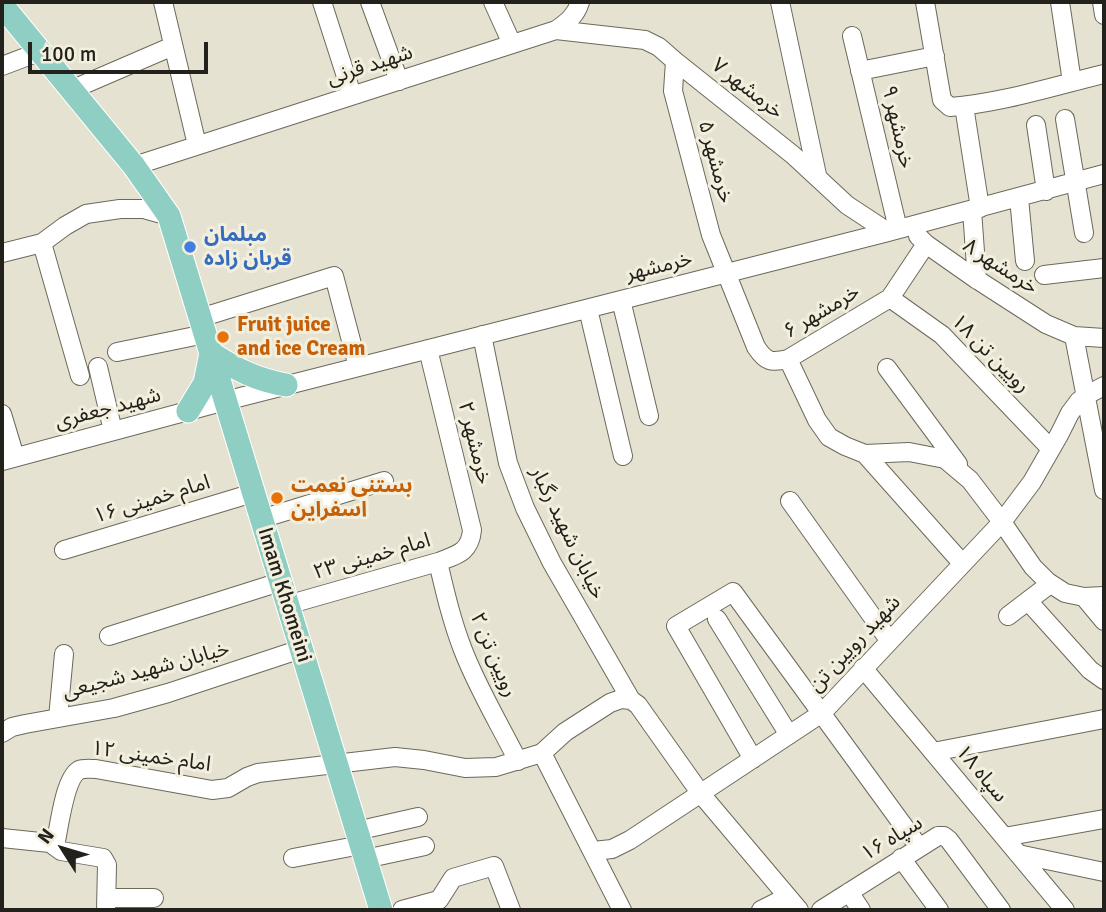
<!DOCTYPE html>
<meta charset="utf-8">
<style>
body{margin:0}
#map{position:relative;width:1106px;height:912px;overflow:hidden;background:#e6e2d1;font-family:Signika,sans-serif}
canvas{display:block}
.frame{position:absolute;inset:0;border:4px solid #23211b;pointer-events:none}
.north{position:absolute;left:28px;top:814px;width:70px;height:70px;-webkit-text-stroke:5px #f3efde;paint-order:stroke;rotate:307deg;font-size:19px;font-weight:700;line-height:28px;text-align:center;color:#23211b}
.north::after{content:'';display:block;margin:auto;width:24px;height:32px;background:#23211b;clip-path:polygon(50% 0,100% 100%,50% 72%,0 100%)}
.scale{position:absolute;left:28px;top:42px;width:180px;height:32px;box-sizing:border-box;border:4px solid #23211b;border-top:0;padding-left:9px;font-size:21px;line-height:24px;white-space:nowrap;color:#23211b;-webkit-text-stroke:5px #f3efde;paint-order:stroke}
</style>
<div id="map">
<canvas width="1106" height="912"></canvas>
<div class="frame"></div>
<div class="north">N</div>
<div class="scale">100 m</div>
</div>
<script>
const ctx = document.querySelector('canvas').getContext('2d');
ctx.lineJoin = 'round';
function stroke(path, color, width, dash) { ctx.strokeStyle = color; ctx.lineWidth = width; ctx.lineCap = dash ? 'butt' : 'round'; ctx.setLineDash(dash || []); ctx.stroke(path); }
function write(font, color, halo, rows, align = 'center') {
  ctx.font = font + ' Signika,"Noto Sans Arabic",sans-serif'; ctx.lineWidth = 6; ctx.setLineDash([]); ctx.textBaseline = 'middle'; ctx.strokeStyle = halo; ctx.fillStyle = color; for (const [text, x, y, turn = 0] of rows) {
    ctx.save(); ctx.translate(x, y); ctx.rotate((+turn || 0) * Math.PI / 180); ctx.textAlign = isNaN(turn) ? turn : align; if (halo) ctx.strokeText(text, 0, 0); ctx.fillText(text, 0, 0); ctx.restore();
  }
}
const minor = new Path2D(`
 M163,2L197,145
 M322,2L352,95
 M370,2L399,81
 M493,2L512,44
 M780,2L817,175
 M925,2L942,100L950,107C1002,103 1054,86 1104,74
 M1060,2L1072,82
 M1102,2L1104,15
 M556,30L645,40L659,47L675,61L793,155L847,205L888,232
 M852,36L898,229
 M675,61L673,91L711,235L756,347C766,362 771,363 788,359L890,298L926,244
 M2,66L39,52
 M860,71L935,56
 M71,90L173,46
 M964,106L980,208
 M1065,119L1084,233
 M1036,125L1046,191
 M134,166L556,30C568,22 576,15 580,2
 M1019,198L1025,261
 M972,210L977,280
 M918,236L926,244L973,277L1046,324L1074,336L1104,338
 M42,243L80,376
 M2,253L42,243L65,226L86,214L120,209H144L169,216
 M1044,275L1104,268
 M890,298L942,335L1051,449
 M621,300L649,416
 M588,309L623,456
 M200,318L334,276L358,367
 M482,335L508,463L525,508L552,563L631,700L638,705L701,794L799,910
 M1074,336L1104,490
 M117,352L205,334
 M788,359L817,420L829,437L845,446L865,454L909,452L945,459L970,480L1002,522L1033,567L1048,582L1065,593L1084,597L1104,596
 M98,367L113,431
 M887,368L958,464
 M2,414L15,457
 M865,454L962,563
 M2,461L225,401L888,232L1104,174
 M790,501L889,640
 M261,519L384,481
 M64,550L253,493
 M438,562C445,592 452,622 463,650C478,689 500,725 518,761
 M1084,597L1104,621
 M1028,601L1090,670L1104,680
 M287,605L438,562C456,555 470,553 472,530L428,349
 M1008,616L1050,584
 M717,619L789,735
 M109,636L280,582
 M863,668L1065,910
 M58,718L64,654
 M2,733L12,727L25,724L114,708L168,693L301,649
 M933,752L1104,719
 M542,753L622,910
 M753,759L676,626L733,592L919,847
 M356,831L418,817
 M1004,837L1104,819
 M2,838L50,843L61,851L103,858L107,865L106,910
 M55,846C59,829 64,779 79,770C84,768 90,769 96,769L212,790L228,788L247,777L258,773L395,757L424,760L465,768L496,767L542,753L565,732L610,703L621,699L631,700
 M593,851L612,849L630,840L822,713L1002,522L1032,482L1059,435L1070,413L1079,401L1087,395L1104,386
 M1018,854L1104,872
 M293,858L361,845
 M901,858L939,910
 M365,859L425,846
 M849,892L861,910
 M107,898H154
 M402,910L439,900L453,878L494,866L511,910
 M761,910L787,897
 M821,910L938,836H944L949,840L1001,910`);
const major = new Path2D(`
 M2,5L134,166L169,216L381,910
 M188,411L205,383L211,353C235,369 257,380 286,385`);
const markers = [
 [190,247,7,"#3f7fe0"],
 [223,337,7,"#e8710a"],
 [277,498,7,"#e8710a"]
];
const streetNames = [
 ["شهید قرنی",370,66,-18],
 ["خرمشهر ۷",747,89,38],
 ["خرمشهر ۹",897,127,77],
 ["خرمشهر ۵",715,162,75],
 ["خرمشهر",659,267,-14],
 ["خرمشهر ۸",1000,267,33],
 ["خرمشهر ۶",822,312,-31],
 ["رویین تن ۱۸",990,354,45],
 ["شهید جعفری",108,409,-15],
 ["خرمشهر ۲",474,443,76],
 ["امام خمینی ۱۶",152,500,-17],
 ["خیابان شهید رگبار",567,533,64],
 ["امام خمینی ۲۳",372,557,-16],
 ["Imam Khomeini",284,595,73],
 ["شهید رویین تن",855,644,-47],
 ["رویین تن ۲",493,655,67],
 ["خیابان شهید شجیعی",146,671,-15],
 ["امام خمینی ۱۲",151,757,8],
 ["سپاه ۱۸",981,774,50],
 ["سپاه ۱۶",892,839,-31]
];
const shopNames = [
 ["مبلمان",204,235],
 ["قربان زاده",204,259]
];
const foodNames = [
 ["Fruit juice",237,325],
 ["and ice Cream",237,349],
 ["بستنی نعمت",291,486],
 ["اسفراین",291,510]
];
stroke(minor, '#6d695a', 20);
stroke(major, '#fff', 25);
stroke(minor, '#fff', 18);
stroke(major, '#8fcec2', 23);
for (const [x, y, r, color] of markers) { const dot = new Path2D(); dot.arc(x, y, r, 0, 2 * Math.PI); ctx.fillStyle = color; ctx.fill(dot); stroke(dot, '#f3efde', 2.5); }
write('21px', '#23211b', '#f3efde', streetNames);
write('bold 21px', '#366cbe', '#f3efde', shopNames, 'left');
write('bold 21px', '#c56008', '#f3efde', foodNames, 'left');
</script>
